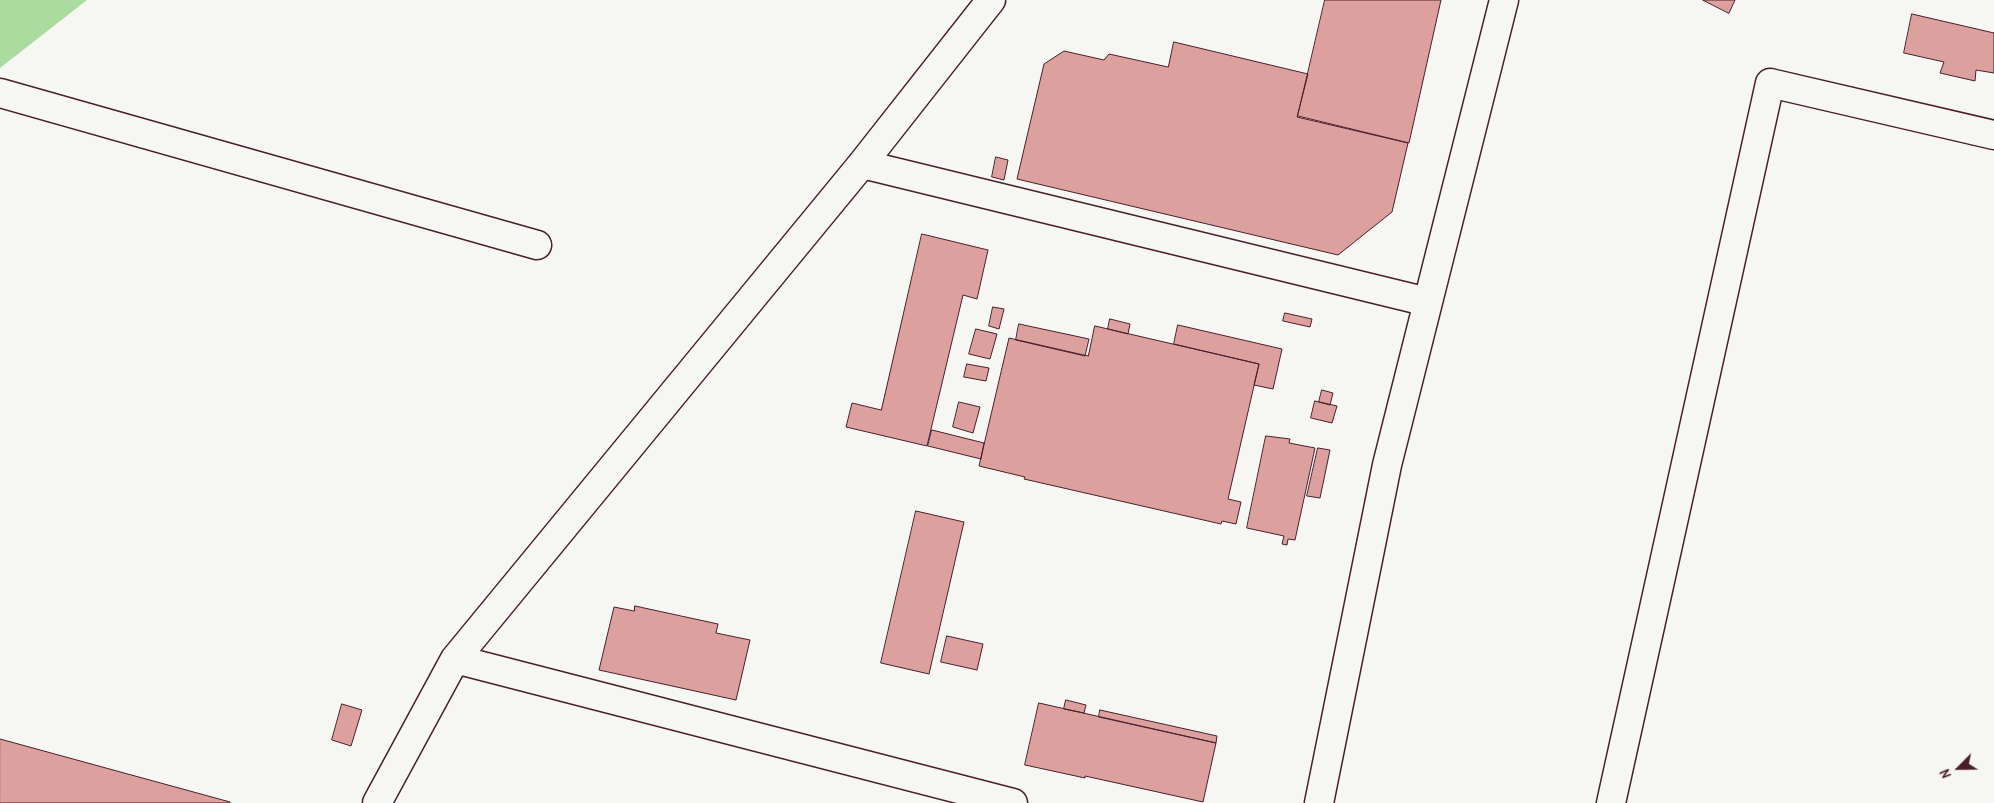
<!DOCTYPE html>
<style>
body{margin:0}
#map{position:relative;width:1994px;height:803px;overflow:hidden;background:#f6f6f2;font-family:"Patrick Hand",sans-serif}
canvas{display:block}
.north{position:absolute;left:1934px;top:743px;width:50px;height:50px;-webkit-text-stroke:4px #f6f6f2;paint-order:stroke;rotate:247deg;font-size:14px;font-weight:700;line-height:20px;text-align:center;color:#4a1f2b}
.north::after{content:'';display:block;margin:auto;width:18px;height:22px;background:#4a1f2b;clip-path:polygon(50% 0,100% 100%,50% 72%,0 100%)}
</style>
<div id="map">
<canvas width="1994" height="803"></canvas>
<div class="north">N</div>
</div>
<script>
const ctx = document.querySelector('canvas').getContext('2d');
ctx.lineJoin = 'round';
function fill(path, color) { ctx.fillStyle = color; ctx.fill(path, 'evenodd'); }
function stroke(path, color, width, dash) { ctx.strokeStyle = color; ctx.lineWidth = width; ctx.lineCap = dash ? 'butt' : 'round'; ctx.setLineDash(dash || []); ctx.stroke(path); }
const green = new Path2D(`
 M0,0H87L0,68Z`);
const building = new Path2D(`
 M1325,0H1441L1409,143L1298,116Z
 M1703,0H1735L1729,13Z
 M1912,14L1994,33V73L1976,70L1975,81L1940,73L1944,62L1904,53Z
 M1174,42L1308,74L1297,117L1408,143L1392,212L1338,255L1017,179L1044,64L1064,51L1104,60L1109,54L1168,67Z
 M996,157L1008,160L1004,180L992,177Z
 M922,234L988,250L977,299L963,295L927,446L846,427L852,403L881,410Z
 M993,307L1004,309L999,329L989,326Z
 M1285,313L1312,319L1310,327L1283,321Z
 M1110,319L1130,324L1128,334L1108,329Z
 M1019,324L1089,339L1085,356L1016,340Z
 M1178,325L1282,349L1273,389L1254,385L1259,364L1174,344Z
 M1095,326L1259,364L1228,499L1241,502L1236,524L1222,521L1221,524L1024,479L1025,477L979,466L1009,338L1088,356Z
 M976,329L997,334L990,359L969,354Z
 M967,364L989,368L986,381L964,377Z
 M1322,390L1333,393L1330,405L1319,402Z
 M1315,401L1337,406L1332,423L1311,418Z
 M959,402L980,407L973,433L953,427Z
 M932,430L984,443L981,459L928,446Z
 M1266,436L1290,439L1289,443L1315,448L1295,540L1288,539L1287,545L1282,544L1284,536L1247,528Z
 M1318,448L1330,450L1320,498L1307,496Z
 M916,511L964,522L929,674L881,663Z
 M635,606L718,624L716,633L750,640L736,700L599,670L614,607L634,611Z
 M947,636L983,644L977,670L941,662Z
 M1066,700L1086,705L1084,713L1064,709Z
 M1039,703L1216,743L1203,802L1085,776V778L1025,765Z
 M342,704L362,710L351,746L332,740Z
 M1100,710L1217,736L1216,743L1099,717Z
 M0,739L230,802V803H0Z`);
const minor = new Path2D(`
 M0,93L537,245
 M862,164L1428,302
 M455,659L1013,803
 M377,803L455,659L862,164L991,0
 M1319,803L1387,465L1504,0
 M1611,803L1770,83L1994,135`);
fill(green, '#a9dc9e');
fill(building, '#dca19e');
stroke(building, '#4a1f2b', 1);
stroke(minor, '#4a1f2b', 31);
stroke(minor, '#f6f6f2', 28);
</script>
